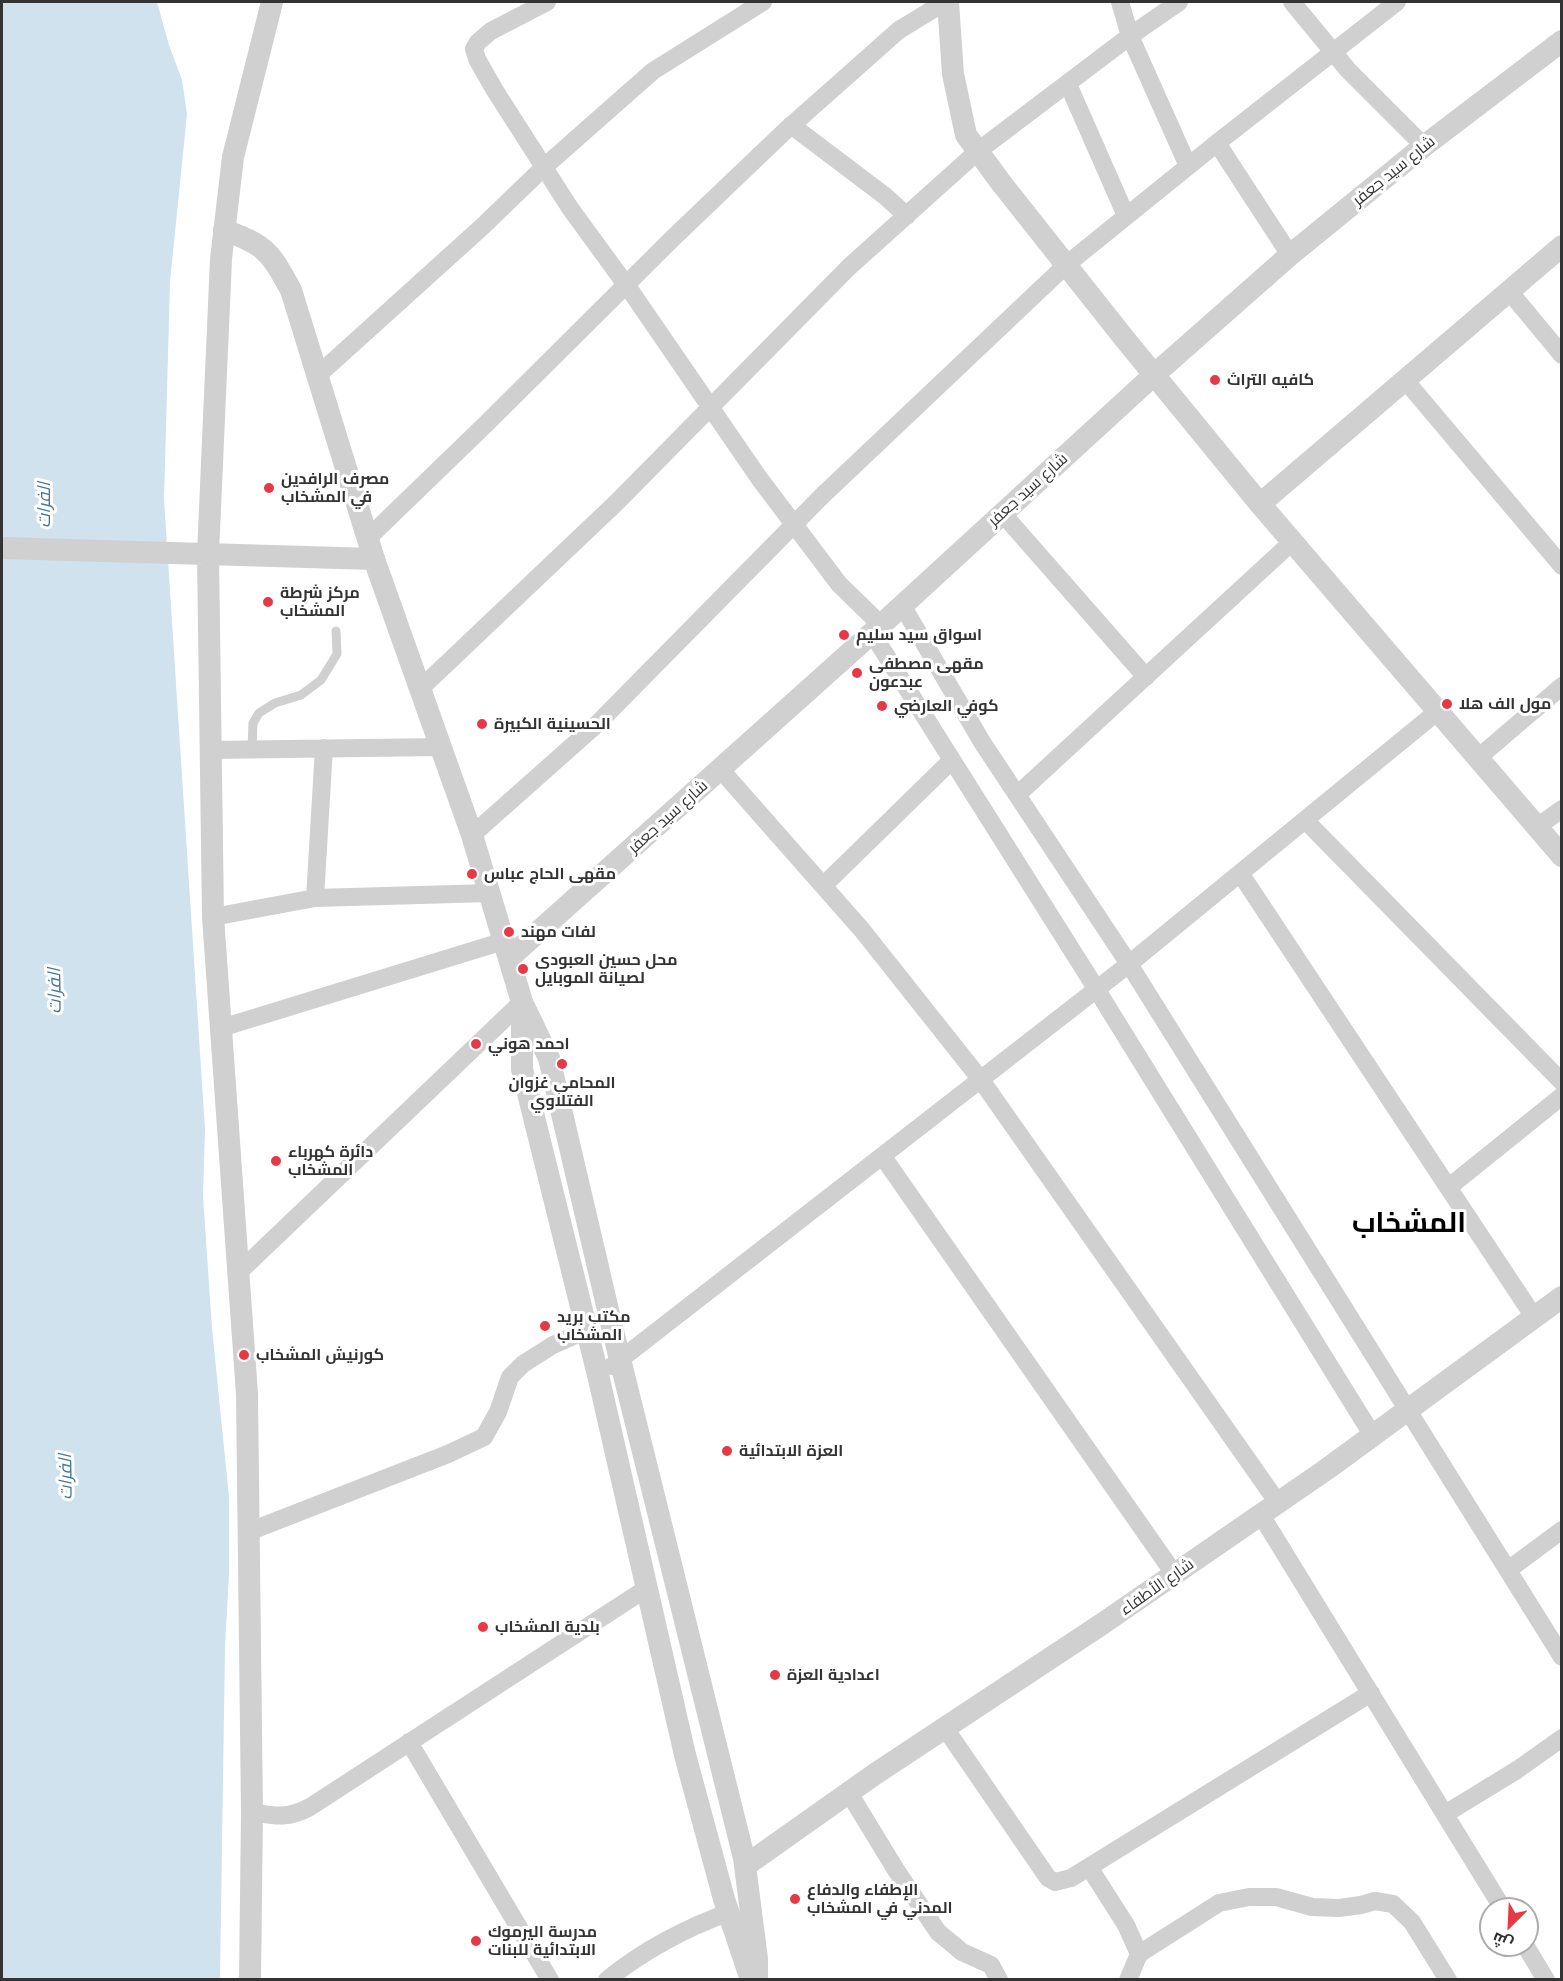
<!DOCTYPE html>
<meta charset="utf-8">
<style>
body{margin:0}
#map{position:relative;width:1563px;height:1981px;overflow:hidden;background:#fff;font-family:Quicksand,Cairo,sans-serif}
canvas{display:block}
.frame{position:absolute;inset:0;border:3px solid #333;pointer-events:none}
.north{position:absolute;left:1479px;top:1897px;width:60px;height:60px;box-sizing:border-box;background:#fff;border:2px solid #adadad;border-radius:50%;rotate:204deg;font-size:16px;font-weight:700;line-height:24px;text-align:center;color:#333}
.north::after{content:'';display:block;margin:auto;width:21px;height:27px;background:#e63946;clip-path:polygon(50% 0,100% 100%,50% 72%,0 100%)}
</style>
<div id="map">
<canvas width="1563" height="1981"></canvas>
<div class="frame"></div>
<div class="north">ش</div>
</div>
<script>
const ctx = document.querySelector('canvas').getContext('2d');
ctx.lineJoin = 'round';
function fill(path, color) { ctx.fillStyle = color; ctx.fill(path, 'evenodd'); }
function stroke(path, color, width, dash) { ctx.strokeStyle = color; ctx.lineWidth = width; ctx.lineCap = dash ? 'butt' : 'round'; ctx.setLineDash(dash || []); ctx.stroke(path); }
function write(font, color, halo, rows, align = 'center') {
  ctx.font = font + ' Quicksand,Cairo,sans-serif'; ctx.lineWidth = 6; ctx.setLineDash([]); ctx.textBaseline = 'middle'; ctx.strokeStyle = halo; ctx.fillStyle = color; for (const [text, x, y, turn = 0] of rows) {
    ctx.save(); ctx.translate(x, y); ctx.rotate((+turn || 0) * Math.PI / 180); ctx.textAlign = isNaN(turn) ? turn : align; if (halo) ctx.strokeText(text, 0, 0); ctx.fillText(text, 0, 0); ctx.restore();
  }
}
const water = new Path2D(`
 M2,2H157L169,45L182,80L187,114L170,282L164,499L205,1129L203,1196L212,1328L229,1497V1574L225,1647L220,1979L2,1980Z`);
const service = new Path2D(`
 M252,749L253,723L259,713L275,703L301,695L321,680L337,654L336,631`);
const minor = new Path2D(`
 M547,2L491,31L478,42L474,49L477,59L494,89L570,208L632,293L759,478L839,584L881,625
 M1120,2L1130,36L1188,166
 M1292,2L1348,70L1424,146
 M1068,84L1126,216
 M791,125L885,196L907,216
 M1217,143L1290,255
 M1509,291L1562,355
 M317,376L483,226L543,168L653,71L763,2
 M1405,380L1562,566
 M1002,513L1146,677
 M368,538L488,422L673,238L784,132L899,30L945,2
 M902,605L982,742L1129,964L1562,1657
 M872,633L1097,990L1373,1436
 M421,688L616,503L849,267L978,151L1130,36L1179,2
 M210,750L442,747
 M1479,757L1562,686
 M721,770L862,930L981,1080L1278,1503
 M1017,795L1292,542
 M1305,820L1562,1082
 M1537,827L1562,809
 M472,835L597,724L823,495L1066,265L1217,143L1397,2
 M1240,873L1534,1317
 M823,886L952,760
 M315,898L324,748
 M213,917L315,898L490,893
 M221,1028L504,941
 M883,1157L1175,1575
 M1449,1187L1562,1096
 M239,1272L522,1002
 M612,1366L1129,964L1438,711
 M1261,1515L1503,1909
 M248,1532L448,1454L484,1437L498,1412L510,1377L523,1364L553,1345L587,1330
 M1508,1570L1562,1530
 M945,1728L1048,1878L1055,1882L1071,1878L1371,1693
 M409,1742L550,1980
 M849,1793L896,1870L938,1932L962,1952L991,1965L999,1980
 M252,1812C275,1816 288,1819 310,1807L647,1588
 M1445,1814L1517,1770L1562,1738
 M1089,1867L1126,1925L1139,1954L1128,1980
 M1525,1945L1546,1980
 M1139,1954L1219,1903L1249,1897H1276L1312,1907L1339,1908L1361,1905L1375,1901L1393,1904L1412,1922L1448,1980
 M607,1980C641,1952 687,1927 728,1913`);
const tertiary = new Path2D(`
 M948,2L953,74L966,135L1002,184L1124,338L1260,504L1562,856
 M224,230C266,245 270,252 291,290L374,559L472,835L522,1002L549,1058L612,1327L744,1858L757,1959V1980
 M1260,504L1562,246
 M2,548L374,559
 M509,958L881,625L1155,374L1290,255L1424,146L1562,41
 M522,1009V1069L598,1375L685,1755L724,1899L749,1974
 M745,1866L875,1774L1102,1624L1327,1469L1562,1297
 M250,1980L252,1812L247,1394L213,917L208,554L221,259L233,157L272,2`);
const markers = [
 [1215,380,6,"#e63946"],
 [269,488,6,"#e63946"],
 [268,602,6,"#e63946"],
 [844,635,6,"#e63946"],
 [857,673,6,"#e63946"],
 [1447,704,6,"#e63946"],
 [882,706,6,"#e63946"],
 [482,724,6,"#e63946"],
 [472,874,6,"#e63946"],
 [509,932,6,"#e63946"],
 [523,969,6,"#e63946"],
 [476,1044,6,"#e63946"],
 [562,1064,6,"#e63946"],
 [276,1161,6,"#e63946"],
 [545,1326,6,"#e63946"],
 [244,1355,6,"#e63946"],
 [727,1451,6,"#e63946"],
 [483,1627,6,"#e63946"],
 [775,1675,6,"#e63946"],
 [795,1899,6,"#e63946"],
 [476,1941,6,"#e63946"]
];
const streetNames = [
 ["شارع سيد جعفر",1394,171,-39],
 ["شارع سيد جعفر",1028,490,-42],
 ["شارع سيد جعفر",668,817,-42],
 ["شارع الأطفاء",1157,1587,-35]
];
const poiNames = [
 ["كافيه التراث",1227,380],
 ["مصرف الرافدين",281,479],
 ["في المشخاب",281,497],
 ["مركز شرطة",280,593],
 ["المشخاب",280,611],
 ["اسواق سيد سليم",856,635],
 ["مقهى مصطفى",869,664],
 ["عبدعون",869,682],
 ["مول الف هلا",1459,704],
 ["كوفي العارضي",894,706],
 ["الحسينية الكبيرة",494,724],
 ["مقهى الحاج عباس",484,874],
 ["لفات مهند",521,932],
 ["محل حسين العبودي",535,960],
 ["لصيانة الموبايل",535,978],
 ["احمد هوني",488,1044],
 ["المحامي غزوان",562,1083,"center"],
 ["الفتلاوي",562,1101,"center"],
 ["دائرة كهرباء",288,1152],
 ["المشخاب",288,1170],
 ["مكتب بريد",557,1317],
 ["المشخاب",557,1335],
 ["كورنيش المشخاب",256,1355],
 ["العزة الابتدائية",739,1451],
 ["بلدية المشخاب",495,1627],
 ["اعدادية العزة",787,1675],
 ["الإطفاء والدفاع",807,1890],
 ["المدني في المشخاب",807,1908],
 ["مدرسة اليرموك",488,1932],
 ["الابتدائية للبنات",488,1950]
];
const waterNames = [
 ["الفرات",45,505,-90],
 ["الفرات",55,991,-91],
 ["الفرات",66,1477,-91]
];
const townNames = [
 ["المشخاب",1409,1224]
];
fill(water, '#cfe2ee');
stroke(service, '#d0d0d0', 9);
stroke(minor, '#d0d0d0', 18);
stroke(tertiary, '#d0d0d0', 22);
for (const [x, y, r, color] of markers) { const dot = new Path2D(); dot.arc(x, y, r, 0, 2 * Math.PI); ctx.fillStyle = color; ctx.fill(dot); stroke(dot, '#fff', 2); }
write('16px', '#333', '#fff', streetNames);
write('bold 16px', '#333', '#fff', poiNames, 'left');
write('italic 18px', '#3f7597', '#fff', waterNames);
write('bold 28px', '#000', '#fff', townNames);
</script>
